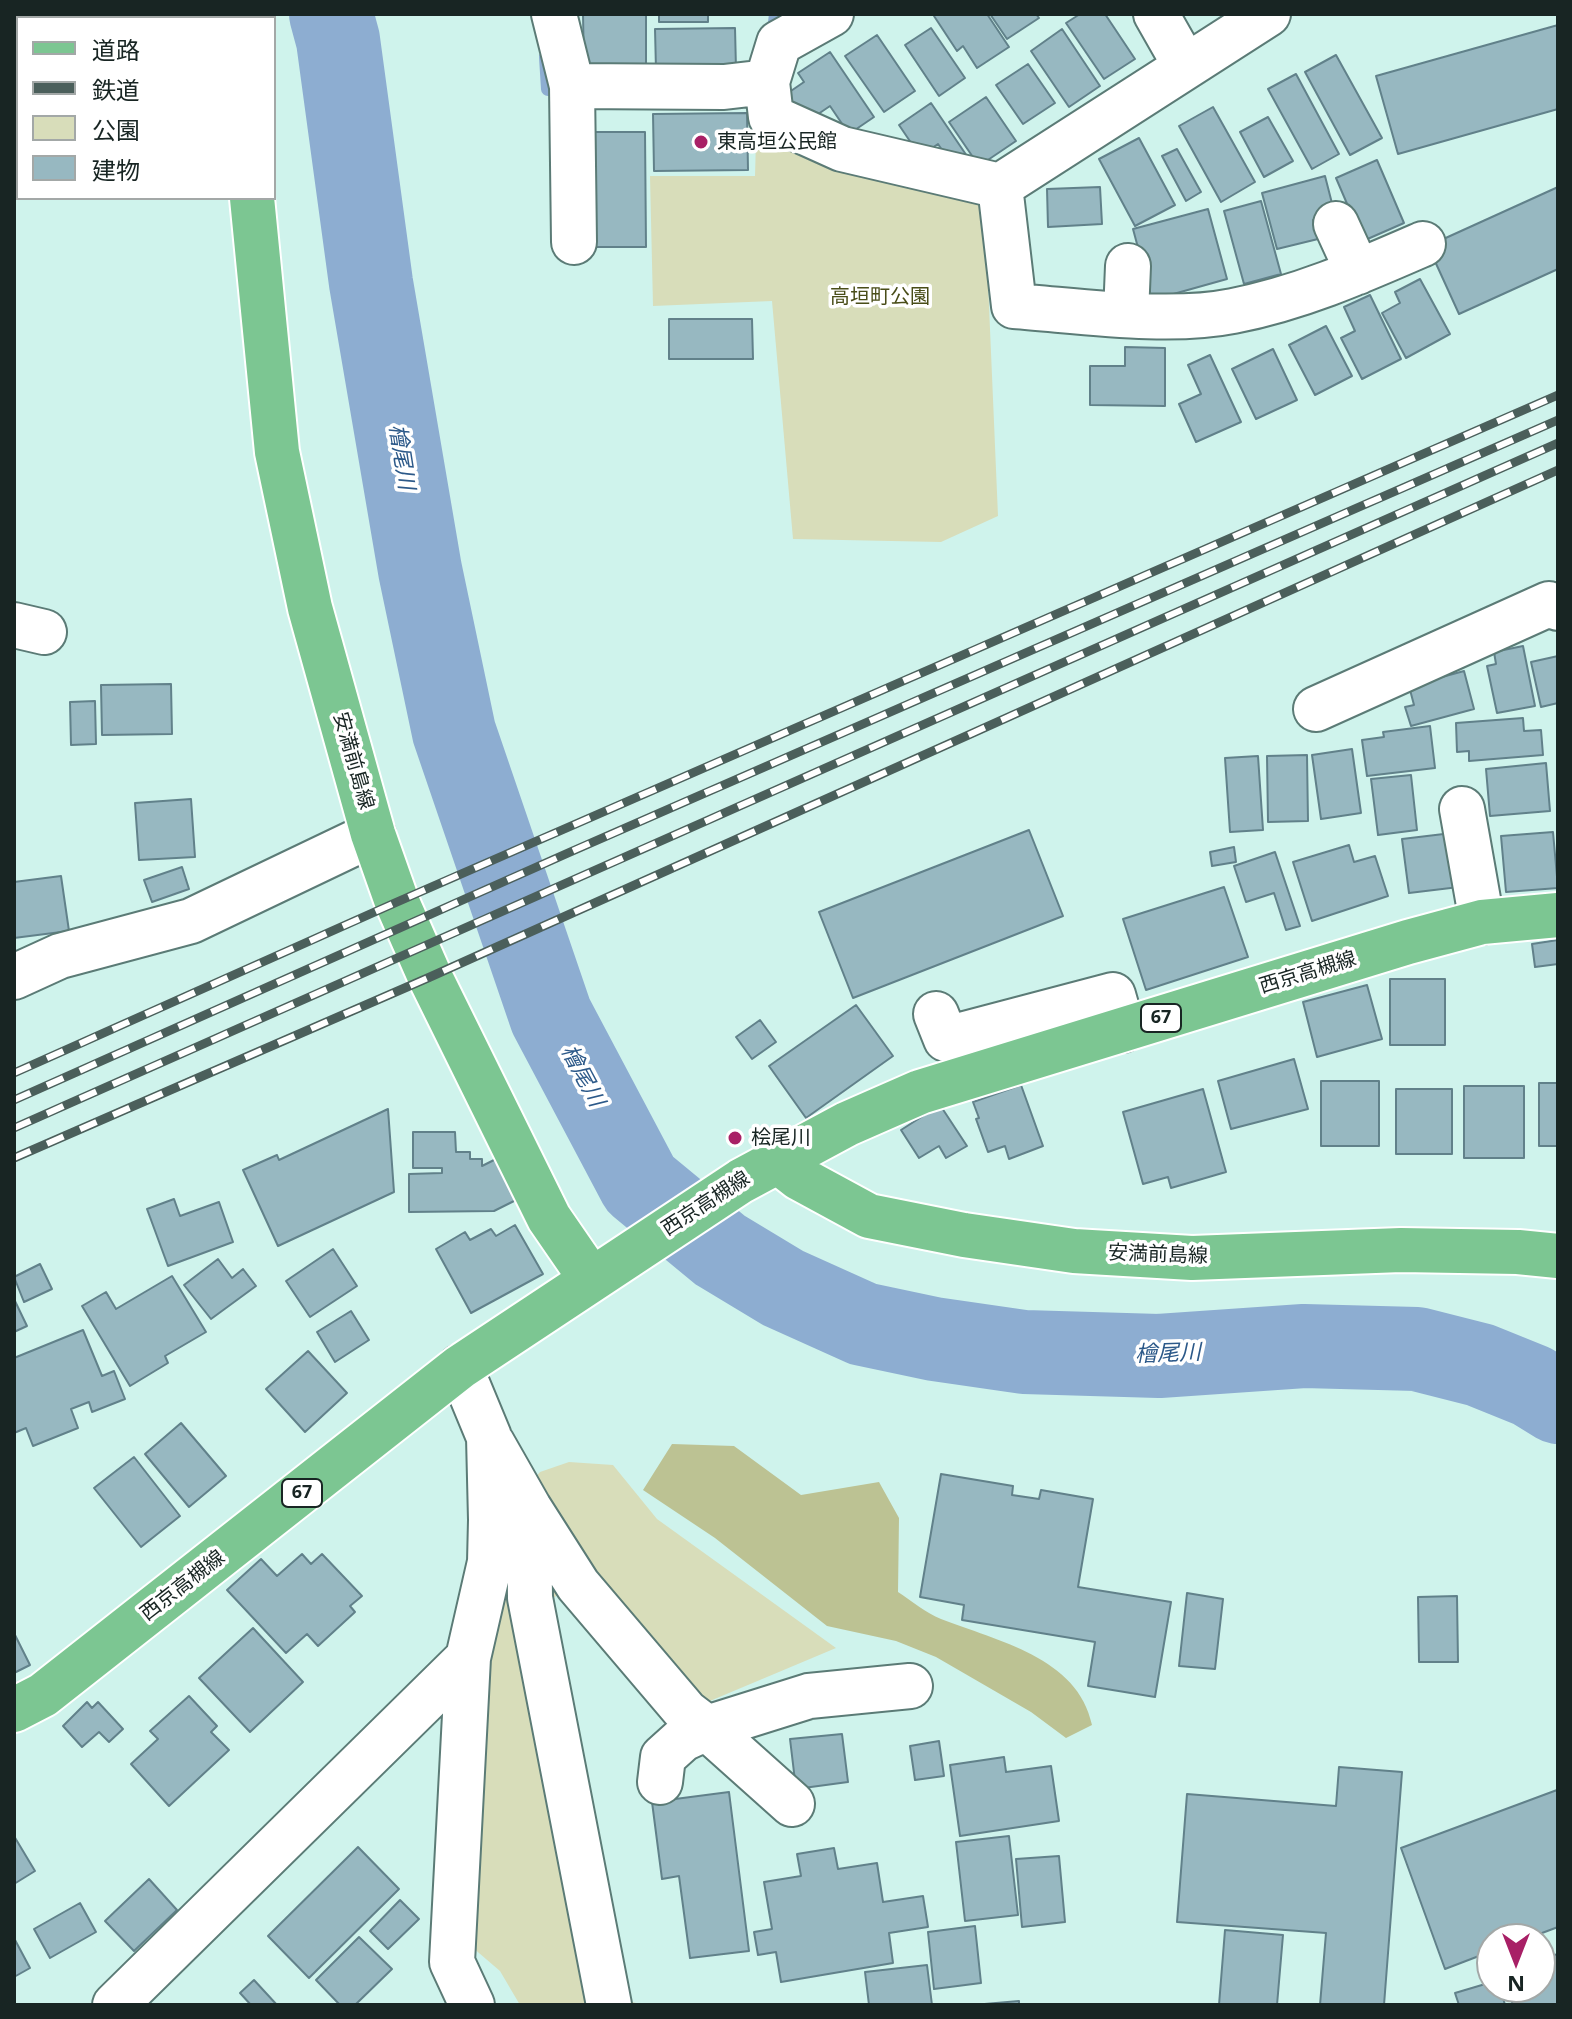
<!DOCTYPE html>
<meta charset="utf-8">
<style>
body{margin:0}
#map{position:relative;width:1572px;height:2019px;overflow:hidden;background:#cff3ec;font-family:"Noto Sans","Noto Sans JP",sans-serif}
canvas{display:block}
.frame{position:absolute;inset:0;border:16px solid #182523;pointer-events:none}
.legend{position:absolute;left:16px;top:16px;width:260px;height:184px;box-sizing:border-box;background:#fff;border:2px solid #a3a8a7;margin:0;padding:10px 14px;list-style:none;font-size:24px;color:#182523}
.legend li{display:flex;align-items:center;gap:16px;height:40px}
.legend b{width:40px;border:2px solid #a3a8a7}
.north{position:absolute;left:1476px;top:1923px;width:80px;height:80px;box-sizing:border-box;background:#fff;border:2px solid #a3a8a7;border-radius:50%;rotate:180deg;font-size:22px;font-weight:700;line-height:32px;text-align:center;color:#182523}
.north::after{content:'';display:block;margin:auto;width:28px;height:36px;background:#a82066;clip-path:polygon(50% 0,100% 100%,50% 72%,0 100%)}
</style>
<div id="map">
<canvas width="1572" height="2019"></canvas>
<div class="frame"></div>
<ul class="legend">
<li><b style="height:10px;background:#7cc692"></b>道路</li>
<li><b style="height:10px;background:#4b5f5b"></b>鉄道</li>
<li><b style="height:22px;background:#d8ddba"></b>公園</li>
<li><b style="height:22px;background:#97b8c1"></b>建物</li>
</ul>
<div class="north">N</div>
</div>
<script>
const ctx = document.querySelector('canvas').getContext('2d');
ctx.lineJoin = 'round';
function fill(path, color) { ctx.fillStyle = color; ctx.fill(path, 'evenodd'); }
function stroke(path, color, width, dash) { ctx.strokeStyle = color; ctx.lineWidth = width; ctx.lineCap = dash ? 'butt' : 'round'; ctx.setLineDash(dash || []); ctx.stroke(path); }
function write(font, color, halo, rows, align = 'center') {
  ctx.font = font + ' "Noto Sans","Noto Sans JP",sans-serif'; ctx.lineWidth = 7; ctx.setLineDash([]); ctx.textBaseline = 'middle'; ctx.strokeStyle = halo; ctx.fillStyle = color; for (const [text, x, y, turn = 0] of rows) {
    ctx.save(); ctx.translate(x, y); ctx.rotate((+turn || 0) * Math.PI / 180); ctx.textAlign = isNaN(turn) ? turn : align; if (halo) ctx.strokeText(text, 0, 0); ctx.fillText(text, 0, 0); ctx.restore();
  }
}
const green = new Path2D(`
 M756,140L972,197L985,212L998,516L941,542L793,539L772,301L653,306L650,176H755Z
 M569,1462L613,1465L657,1519L836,1648L698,1706L590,1575L553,1598L530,1649L597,1992L643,2005H520L500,1971L472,1947L483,1694L506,1512L540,1472Z`);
const forest = new Path2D(`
 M672,1444L734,1446L801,1495L879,1482L899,1518L898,1592C912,1601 926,1613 941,1619C997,1641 1078,1657 1092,1725L1066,1738L1031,1712L936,1657L896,1641L827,1626L715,1538L643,1490Z`);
const stream = new Path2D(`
 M773,39L776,14
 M546,57L548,89`);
const river = new Path2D(`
 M331,14L338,40L371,283L420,570L454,732L551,1016L640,1184L720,1250L783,1288L863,1324L934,1339L1024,1352L1159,1356L1304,1346L1417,1349L1480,1365L1532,1386L1558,1402`);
const building = new Path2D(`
 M583,14H646V70H584Z
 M659,14H708V22H659Z
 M936,14H987L1009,47L977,68L963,46L957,51L934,16Z
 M990,14H1036L1039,18L1007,39Z
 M1080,14H1105L1135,59L1104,79L1066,23Z
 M1558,25V109L1398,154L1376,76Z
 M735,28L736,69L656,70L655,29Z
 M931,28L965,78L939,96L905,45Z
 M1062,29L1100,86L1069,107L1031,51Z
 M877,35L915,91L884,112L845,56Z
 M830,52L874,117L849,134L830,106L805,123L785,95L804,82L798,73Z
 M1336,55L1382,138L1350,155L1305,72Z
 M1028,64L1055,103L1023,124L996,85Z
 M1296,74L1339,154L1312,169L1268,89Z
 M986,97L1016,141L979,166L949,122Z
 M931,103L969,159L955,169L938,144L920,156L899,125Z
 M1213,107L1255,182L1221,202L1179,126Z
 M747,113L748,170L654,171L653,114Z
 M1268,117L1293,161L1264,177L1240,132Z
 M595,132H645L646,247H596Z
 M1139,138L1175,205L1135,226L1099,159Z
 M1177,149L1201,192L1186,201L1162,156Z
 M1377,160L1404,223L1363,241L1336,178Z
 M1325,176L1335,215L1313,220L1318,239L1277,249L1262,193Z
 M1100,187L1102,224L1048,227L1047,189Z
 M1558,187V269L1459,314L1428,246Z
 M1261,201L1281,274L1244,284L1224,211Z
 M1208,209L1227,279L1152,300L1133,229Z
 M1420,279L1450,334L1406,358L1382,313L1400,303L1395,292Z
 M1370,295L1401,359L1362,379L1341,338L1355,331L1344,307Z
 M669,319H752L753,359H669Z
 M1326,326L1352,376L1315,395L1289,345Z
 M1125,347L1165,348V406L1090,405V366H1125Z
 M1273,349L1297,400L1256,419L1232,369Z
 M1210,355L1241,422L1196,442L1179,404L1201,394L1188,365Z
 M1523,646L1535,706L1497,713L1487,666L1496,664L1494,652Z
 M1558,656V703L1541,707L1531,662Z
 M1464,671L1474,709L1411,726L1405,707L1414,705L1409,686Z
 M171,684L172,734L102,735L101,685Z
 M95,701L96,744L71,745L70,702Z
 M1523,718L1524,731L1541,730L1543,755L1469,761V751L1457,752L1456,723Z
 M1430,726L1435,768L1367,776L1362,740L1384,737L1383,732Z
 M1352,749L1361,813L1321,819L1312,755Z
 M1307,755L1308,821L1268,822L1267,756Z
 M1258,756L1263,830L1230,832L1225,758Z
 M1546,763L1550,811L1490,816L1486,769Z
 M1411,775L1417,830L1378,835L1371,779Z
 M191,799L195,857L139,860L135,803Z
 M1029,830L1063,916L853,998L819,912Z
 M1553,832L1558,888L1506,892L1501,836Z
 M1452,833L1459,887L1409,893L1402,839Z
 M1349,845L1354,862L1375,856L1388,896L1312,921L1293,862Z
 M1234,847L1236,862L1212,866L1210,852Z
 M1275,852L1300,926L1286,930L1274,893L1246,902L1234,866Z
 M182,867L189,889L152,902L144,880Z
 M61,876L69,931L14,938V882Z
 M1224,887L1248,957L1146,990L1123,919Z
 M1558,940V964L1535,967L1532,944Z
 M1390,979H1445V1045H1390Z
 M1367,985L1382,1039L1317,1057L1303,1002Z
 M856,1005L893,1056L806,1118L769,1066Z
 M760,1020L776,1042L752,1059L736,1037Z
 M1294,1059L1308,1109L1231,1129L1218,1081Z
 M1321,1081H1379V1146H1321Z
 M1539,1083H1558V1146H1539Z
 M1021,1085L1043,1146L1009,1159L1005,1146L988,1152L976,1119L979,1118L973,1102Z
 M1464,1086H1524V1158H1464Z
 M1203,1089L1226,1172L1171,1188L1168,1177L1143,1184L1123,1112Z
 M1396,1089H1452V1154H1396Z
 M940,1105L967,1146L946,1158L939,1146L919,1158L901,1130Z
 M388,1109L394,1192L278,1246L243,1170L277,1155L279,1160Z
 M413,1132H455L456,1152H470V1159H482V1166L498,1158L518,1199L494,1211L409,1212V1174L442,1173V1168H413Z
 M174,1199L180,1216L219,1202L233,1242L168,1266L147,1209Z
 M515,1225L543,1274L471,1313L436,1249L465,1232L470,1240L491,1229L496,1236Z
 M333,1249L357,1286L310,1317L286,1281Z
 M218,1259L232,1278L243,1269L256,1286L211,1319L184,1285Z
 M40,1264L52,1289L24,1302L14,1277Z
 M172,1276L206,1332L165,1356L168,1363L130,1386L82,1306L106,1292L116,1309Z
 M14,1299L27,1326L14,1332Z
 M351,1311L369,1340L335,1362L317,1332Z
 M83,1330L102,1376L114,1371L125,1399L92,1412L89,1402L71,1409L78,1428L33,1446L26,1428L14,1433V1358Z
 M308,1351L347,1393L305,1432L266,1389Z
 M181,1423L226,1476L189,1507L145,1454Z
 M134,1457L180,1516L141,1547L94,1488Z
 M941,1474L1013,1486L1012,1495L1039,1499L1041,1490L1093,1499L1078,1587L1171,1602L1155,1697L1088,1686L1095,1642L962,1620L964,1605L920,1597Z
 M302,1554L311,1564L322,1554L362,1596L350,1606L355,1612L318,1646L307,1634L286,1653L227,1590L261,1559L277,1576Z
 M1187,1593L1223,1599L1215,1669L1179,1666Z
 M1457,1596L1458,1662H1419L1418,1597Z
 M253,1628L303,1682L250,1732L199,1678Z
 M14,1633L30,1665L14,1673Z
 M189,1696L217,1726L211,1732L229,1750L169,1806L131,1764L158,1739L150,1731Z
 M87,1702L92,1708L98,1702L123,1729L109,1742L99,1732L82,1747L63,1726Z
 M842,1734L848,1782L796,1789L790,1739Z
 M939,1741L944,1776L915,1780L910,1746Z
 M1004,1757L1006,1772L1051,1766L1059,1821L960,1836L950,1765Z
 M1339,1767L1402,1772L1384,2005H1320L1326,1933L1177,1922L1187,1794L1336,1806Z
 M1557,1790L1558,1927L1526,1939H1492V1951L1445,1969L1401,1848Z
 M729,1792L749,1951L690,1958L679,1876L662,1879L652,1802Z
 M14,1836L35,1871L14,1884Z
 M1009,1836L1018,1915L965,1921L956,1842Z
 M358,1847L399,1889L309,1978L268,1936Z
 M834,1848L838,1869L877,1863L883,1902L923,1896L928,1927L889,1933L893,1963L781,1982L776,1952L758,1955L754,1932L772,1929L764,1882L801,1876L797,1854Z
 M1059,1856L1065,1922L1022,1927L1016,1859Z
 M149,1879L177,1910L134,1951L105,1921Z
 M400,1900L419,1919L388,1949L370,1931Z
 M80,1903L96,1932L50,1958L34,1929Z
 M975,1926L981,1983L934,1989L928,1932Z
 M1225,1930L1283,1935L1277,2005H1219Z
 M359,1937L392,1969L355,2005H340L316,1980Z
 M14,1938L30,1968L14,1977Z
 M1558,1954V2005H1513L1507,1987H1540V1959Z
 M927,1965L932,2005H869L865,1972Z
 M254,1980L277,2005H251L240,1993Z
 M1492,1982V1987H1500L1505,2005H1459L1455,1993Z
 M1019,2001V2005H973Z`);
const minor = new Path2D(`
 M554,14L572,86
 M1156,14L1185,65
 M767,82L771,117L842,149L1000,186L1268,14
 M1000,186L1014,306C1081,311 1168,324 1233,311C1300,298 1361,271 1423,244
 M1336,224L1358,272
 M574,242L572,86L724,87L767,82L779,43L831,14
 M1126,314L1128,266
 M14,625L44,632
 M1316,709L1549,604L1558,608
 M1462,809L1482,922
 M14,977L60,956L191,921L373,834
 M936,1014L946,1039L1113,995L1123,1030
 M460,1367L489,1437L491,1520L490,1562L468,1658L452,1962L472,2005
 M492,1443L529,1508L578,1585L686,1712L707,1728L809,1696L910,1686
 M529,1508L530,1598L609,2005
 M660,1782L663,1757L683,1739L707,1728L792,1804
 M115,2005L468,1658`);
const major = new Path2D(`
 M230,14V18
 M252,198L277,452L310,608L373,834L397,902L430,977L549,1218L591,1279
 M776,1160L799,1178L869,1216L964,1235L1074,1251L1192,1258L1401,1250L1518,1252L1558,1256
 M14,1710L43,1695L460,1367L741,1181L847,1124L920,1092L1408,942L1482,922L1558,915`);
const rail = new Path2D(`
 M14,1073L397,902L1558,395
 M14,1100L568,853L1558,420
 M14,1128L1558,443
 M14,1158L430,977L1558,470`);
const markers = [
 [701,142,8,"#a82066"],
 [735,1138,8,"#a82066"]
];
const shields = [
 [1161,1018,40],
 [302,1493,40]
];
const shieldNames = [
 ["67",1161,1018],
 ["67",302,1493]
];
const poiNames = [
 ["東高垣公民館",717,142],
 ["桧尾川",751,1138]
];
const parkNames = [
 ["高垣町公園",880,297]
];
const streetNames = [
 ["安満前島線",353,761,74],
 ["西京高槻線",1308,973,-17],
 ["西京高槻線",706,1204,-33],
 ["安満前島線",1158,1255,2],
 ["西京高槻線",183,1586,-38]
];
const waterNames = [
 ["檜尾川",401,457,81],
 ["檜尾川",582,1076,62],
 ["檜尾川",1168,1354,-2]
];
fill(green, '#d8ddba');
fill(forest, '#bcc293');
stroke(stream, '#8dadd1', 14);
stroke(river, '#8dadd1', 84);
fill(building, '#97b8c1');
stroke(building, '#61818a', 2);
stroke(minor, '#5b7b76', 48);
stroke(major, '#fff', 48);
stroke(minor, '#fff', 44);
stroke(major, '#7cc692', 44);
stroke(rail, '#4b5f5b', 9);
stroke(rail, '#fff', 6, [18]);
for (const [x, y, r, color] of markers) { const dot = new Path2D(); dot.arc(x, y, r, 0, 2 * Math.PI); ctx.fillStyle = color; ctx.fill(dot); stroke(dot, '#fff', 3); }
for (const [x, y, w] of shields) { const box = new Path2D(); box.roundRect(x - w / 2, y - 14, w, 28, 6); ctx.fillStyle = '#fff'; ctx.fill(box); stroke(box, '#182523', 2); }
write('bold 18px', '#182523', null, shieldNames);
write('20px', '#182523', '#fff', poiNames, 'left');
write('20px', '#494d18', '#fff', parkNames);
write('20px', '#182523', '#fff', streetNames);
write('italic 22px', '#2c5989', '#fff', waterNames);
</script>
